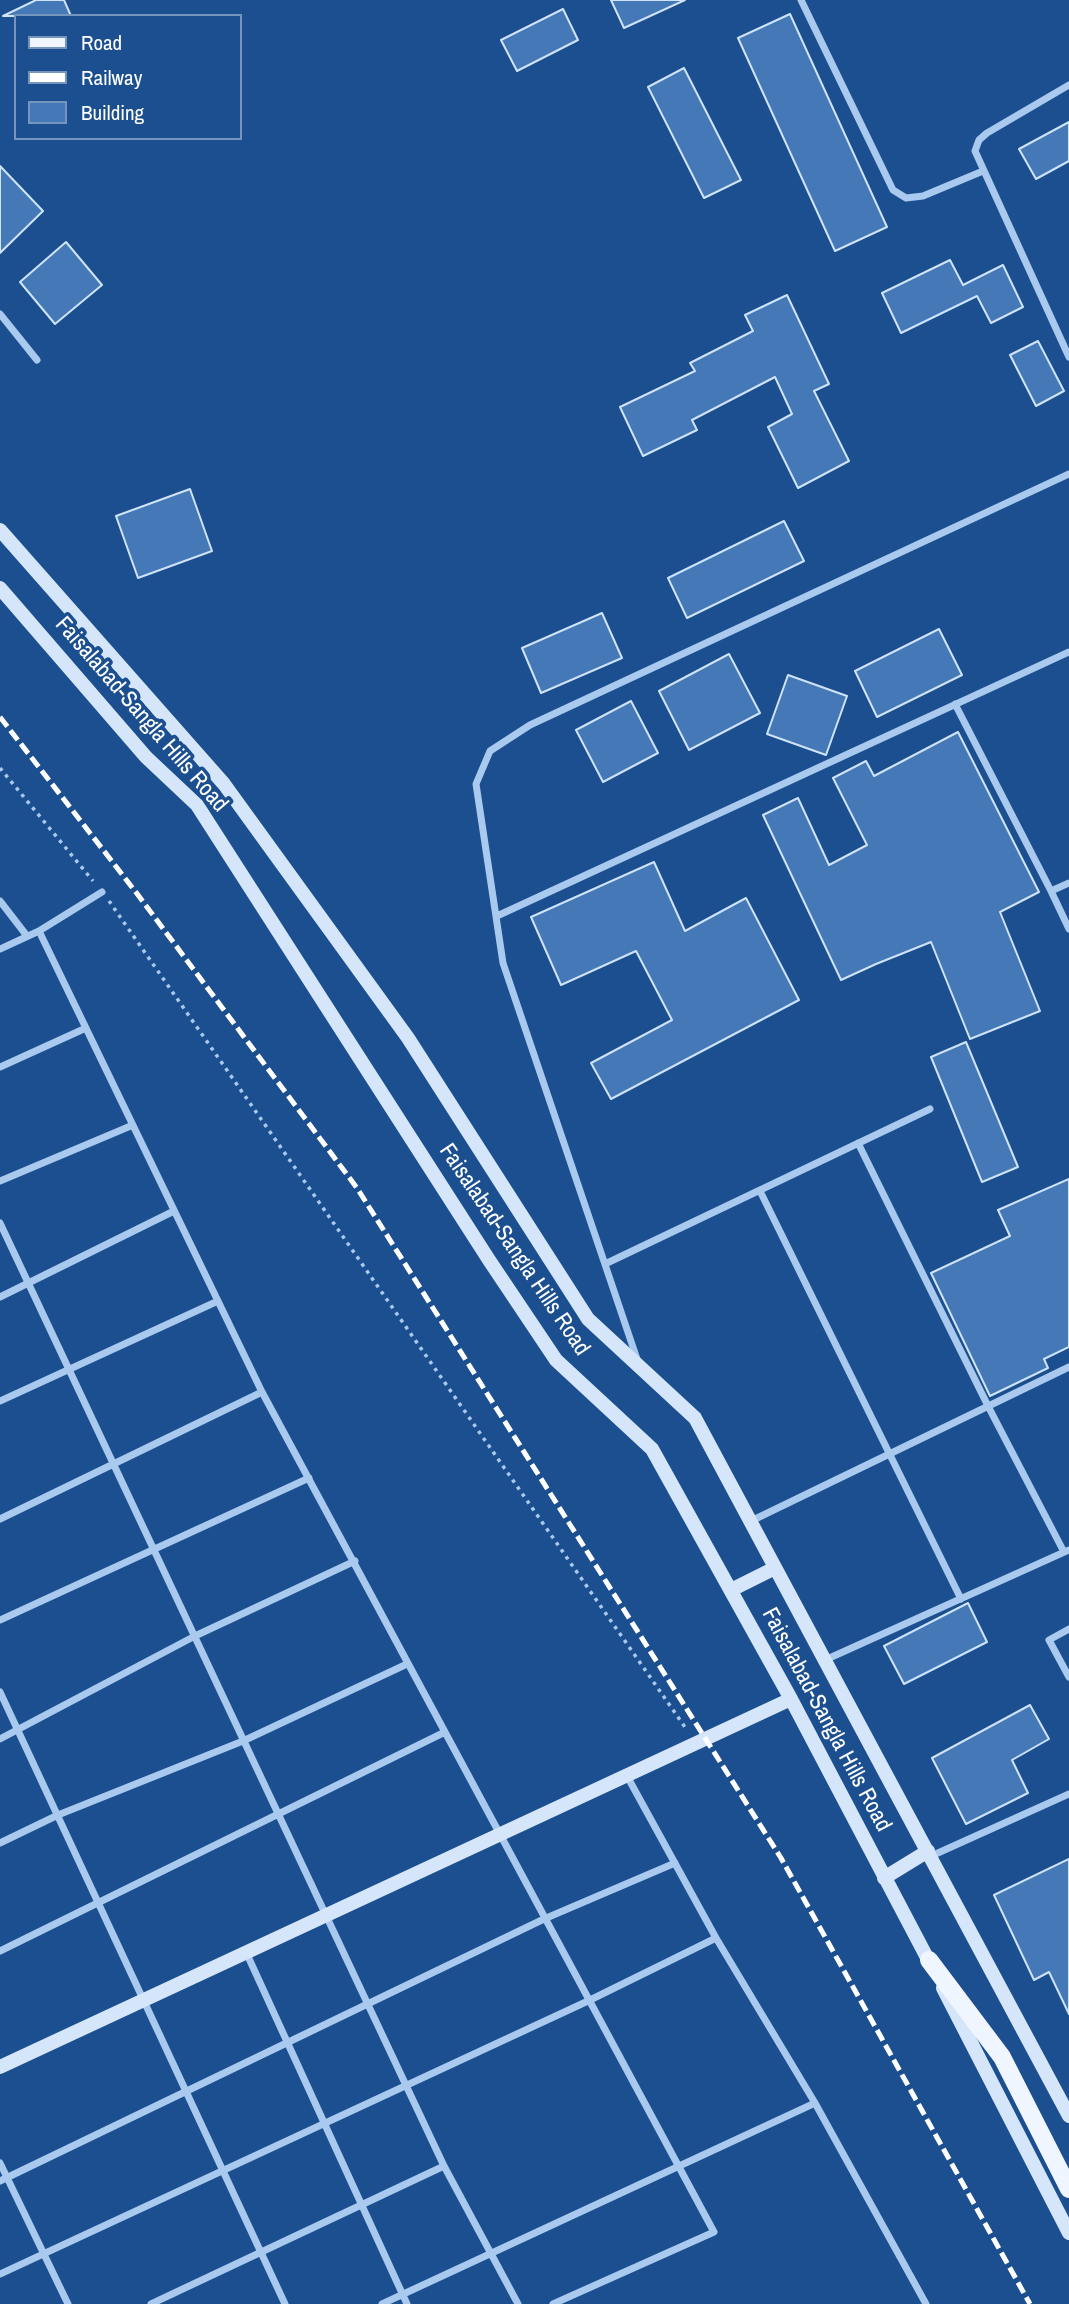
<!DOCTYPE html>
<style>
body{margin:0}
#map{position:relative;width:1069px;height:2304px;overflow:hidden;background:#1b4f8f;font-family:"Archivo Narrow",sans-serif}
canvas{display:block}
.legend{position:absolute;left:14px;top:14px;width:228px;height:126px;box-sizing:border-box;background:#1b4f8f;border:2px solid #7695bc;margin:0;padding:9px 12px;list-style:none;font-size:21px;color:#fff}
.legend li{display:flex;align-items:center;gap:14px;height:35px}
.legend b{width:35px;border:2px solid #7695bc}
</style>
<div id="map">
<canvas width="1069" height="2304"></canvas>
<ul class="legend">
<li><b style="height:9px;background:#f0f6ff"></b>Road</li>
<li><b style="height:9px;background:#fff"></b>Railway</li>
<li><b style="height:19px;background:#4478b7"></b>Building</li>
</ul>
</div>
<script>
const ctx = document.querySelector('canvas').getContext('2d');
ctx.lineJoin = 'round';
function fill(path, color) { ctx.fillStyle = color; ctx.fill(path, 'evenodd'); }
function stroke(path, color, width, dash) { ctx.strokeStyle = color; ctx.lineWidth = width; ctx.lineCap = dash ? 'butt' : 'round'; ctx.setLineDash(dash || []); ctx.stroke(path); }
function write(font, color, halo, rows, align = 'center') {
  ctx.font = font + ' "Archivo Narrow",sans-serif'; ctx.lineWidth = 7; ctx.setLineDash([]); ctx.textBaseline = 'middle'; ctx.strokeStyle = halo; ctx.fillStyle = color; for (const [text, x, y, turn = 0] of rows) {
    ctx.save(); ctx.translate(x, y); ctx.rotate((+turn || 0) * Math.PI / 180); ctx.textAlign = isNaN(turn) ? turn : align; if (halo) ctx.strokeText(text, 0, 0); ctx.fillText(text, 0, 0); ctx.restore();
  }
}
const building = new Path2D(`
 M36,0H64L71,16H3Z
 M611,0H685L624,28Z
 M563,9L578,40L517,71L501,40Z
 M790,14L887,227L835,251L738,38Z
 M684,68L741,180L704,198L648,87Z
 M1069,122V161L1036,179L1019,149Z
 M0,166L43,211L0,253Z
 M66,242L102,285L55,324L20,282Z
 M950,260L963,285L1003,265L1023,307L991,323L977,296L901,333L882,293Z
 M787,295L829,384L814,391L849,461L798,488L768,427L792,414L775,377L692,420L697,430L643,456L620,407L695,371L690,363L753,331L745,315Z
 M1038,341L1064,391L1036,406L1010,355Z
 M190,489L212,551L138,578L116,516Z
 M784,521L804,561L687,618L668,578Z
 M602,613L622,658L541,693L522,648Z
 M939,629L962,675L877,717L855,671Z
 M729,654L760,713L689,750L659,691Z
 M788,675L847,696L826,755L767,734Z
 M631,701L658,753L603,782L576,730Z
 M958,732L1039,892L1000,912L1040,1011L970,1039L931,942L876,964L841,980L763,815L798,798L829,865L867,845L833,778L866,761L874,776Z
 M654,862L685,931L746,898L799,1000L611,1099L591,1063L672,1020L636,951L561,985L531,917Z
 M966,1042L1018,1167L982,1182L931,1057Z
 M1069,1179V1347L1044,1359L1048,1368L990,1396L931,1273L1010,1236L998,1210Z
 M968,1603L987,1642L904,1684L884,1646Z
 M1030,1705L1049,1739L1012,1760L1028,1793L966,1824L932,1758Z
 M1069,1859V2014L1049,1972L1034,1980L994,1895Z`);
const path = new Path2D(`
 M0,768L93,881
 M109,901L687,1730`);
const street = new Path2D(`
 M801,0L893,190L906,198L923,196L983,171
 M1069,85L987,133L979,140L975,151L1069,357
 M0,314L37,360
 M955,704L1051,891
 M1069,883L1051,891L1069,929
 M0,901L27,936
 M497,916L1069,652
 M39,931L262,1392L714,2232L553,2304
 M0,949L39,931L102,892
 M0,1067L86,1028
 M858,1143L988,1406L1064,1552
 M0,1181L133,1125
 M760,1191L961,1599
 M0,1223L444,2166L518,2304
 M605,1264L930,1109
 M0,1297L174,1211
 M637,1359L503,963L476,784L490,751L530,725L1069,474
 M0,1401L218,1301
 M0,1519L262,1392
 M751,1521L1069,1367
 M0,1620L309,1478
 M1069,1629L1049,1640L1069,1677
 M825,1660L1069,1550
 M0,1692L285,2304
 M0,1739L195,1636L355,1561
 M627,1776L716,1938L815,2103L926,2304
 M0,1843L58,1815L243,1741L407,1664
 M929,1857L1069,1794
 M0,1951L445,1732
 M246,1952L407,2304
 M0,2163L68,2304
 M0,2181L544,1919L675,1863
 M0,2274L588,2001L716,1938
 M151,2304L444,2166
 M382,2304L815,2103`);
const secondary = new Path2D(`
 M0,530L224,784L408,1038L588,1319L695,1418L1069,2116
 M0,588L146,757L197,805L489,1260L556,1360L652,1449L791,1699L932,1967
 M731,1590L775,1568
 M884,1878L928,1851
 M943,1988L1069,2233
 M0,2067L791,1699`);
const primary = new Path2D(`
 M929,1960L1002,2057L1069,2189`);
const rail = new Path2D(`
 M0,717L135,891L357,1188L781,1858L1030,2304`);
const streetNames = [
 ["Faisalabad-Sangla Hills Road",141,715,49],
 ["Faisalabad-Sangla Hills Road",514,1250,56],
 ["Faisalabad-Sangla Hills Road",826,1720,62]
];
fill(building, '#4478b7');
stroke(building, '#cfe3fa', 2);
stroke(path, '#a9c9ee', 3.5, [3.5, 5]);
stroke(street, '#a9c9ee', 7);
stroke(secondary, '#d6e6fa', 14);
stroke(primary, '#f0f6ff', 18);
stroke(rail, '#fff', 5, [12, 5]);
write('23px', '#fff', '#1b4f8f', streetNames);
</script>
